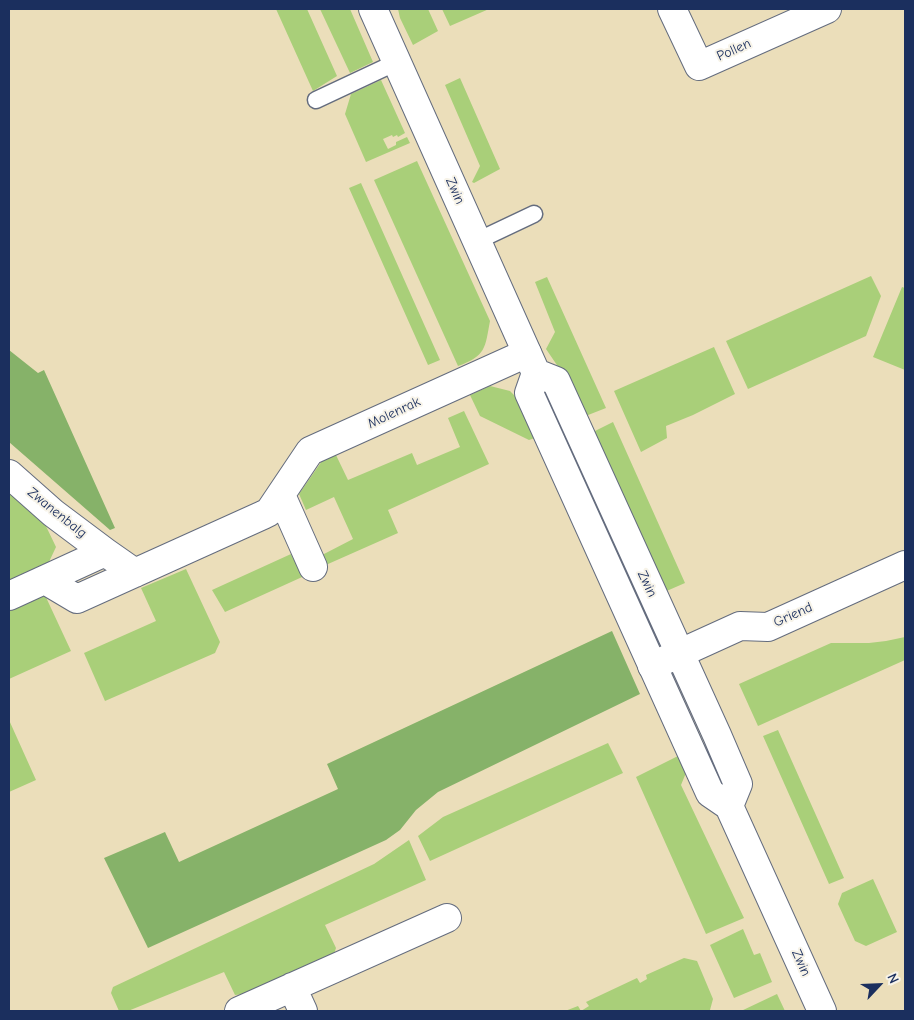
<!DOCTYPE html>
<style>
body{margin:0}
#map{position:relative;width:914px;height:1020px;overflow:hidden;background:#ebdeba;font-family:"Comic Neue",sans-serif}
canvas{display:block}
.frame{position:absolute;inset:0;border:10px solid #1b2f5e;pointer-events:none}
.north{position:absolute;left:854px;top:960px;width:50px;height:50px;-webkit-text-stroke:4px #f7f3e8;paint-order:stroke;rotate:65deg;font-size:14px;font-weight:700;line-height:20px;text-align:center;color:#1b2f5e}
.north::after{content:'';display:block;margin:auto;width:18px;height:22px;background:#1b2f5e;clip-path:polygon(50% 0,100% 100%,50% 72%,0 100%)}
</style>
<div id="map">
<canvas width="914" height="1020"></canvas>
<div class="frame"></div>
<div class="north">N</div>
</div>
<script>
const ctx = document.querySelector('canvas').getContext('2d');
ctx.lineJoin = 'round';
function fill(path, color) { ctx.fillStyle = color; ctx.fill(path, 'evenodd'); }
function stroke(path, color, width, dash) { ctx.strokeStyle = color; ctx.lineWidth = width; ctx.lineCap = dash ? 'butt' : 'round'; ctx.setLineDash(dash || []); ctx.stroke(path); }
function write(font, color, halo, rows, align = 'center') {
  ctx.font = font + ' "Comic Neue",sans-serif'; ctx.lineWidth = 4; ctx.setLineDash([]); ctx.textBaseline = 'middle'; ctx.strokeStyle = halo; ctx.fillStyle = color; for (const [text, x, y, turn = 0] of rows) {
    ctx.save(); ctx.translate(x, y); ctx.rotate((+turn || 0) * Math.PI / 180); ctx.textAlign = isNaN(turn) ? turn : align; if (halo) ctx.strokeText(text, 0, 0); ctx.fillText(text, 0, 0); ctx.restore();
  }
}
const green = new Path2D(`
 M276,9H307L337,76L313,91Z
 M320,9H350L373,62L350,73Z
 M398,9H428L438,31L413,45L400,18Z
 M442,9H489L450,26Z
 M460,78L500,169L474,183L472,182L480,166L445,85Z
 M381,80L405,133L398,137L397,135L393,137L392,135L383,139L388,149L396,145V142L407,137L410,143L366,162L345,114L351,94Z
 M417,161L490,321C485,348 486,356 458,366L374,180Z
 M361,183L440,360L428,365L349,188Z
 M871,276L881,296L866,336L748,389L726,341Z
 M547,277L606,408L583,417L561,371L546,349L555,332L535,282Z
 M902,287L905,288V370L873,357Z
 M714,347L735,394L693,415L666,426L667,438L641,452L614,391Z
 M490,386L510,391L521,402L538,437L529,440L480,416L470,395Z
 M464,411L489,464L388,510L398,533L319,568L318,566L324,554L353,539L334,497L306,510L299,494L324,458L335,453L348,480L412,453L417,465L460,447L448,418Z
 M613,422L685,583L662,593L589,434Z
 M9,491L44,522L56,547L48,564L9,581Z
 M291,554L296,564L309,569L311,573L225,612L212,590Z
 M186,569L220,642L215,653L105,701L84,653L156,621L141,588Z
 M44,593L71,651L9,679V609Z
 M905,637V660L758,726L739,684L831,643H869L886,641Z
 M9,720L36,780L9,792Z
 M778,730L844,878L829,884L763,736Z
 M608,743L623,773L430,861L418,836L443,817Z
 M680,755L688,768L681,785L744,918L706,934L636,777Z
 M409,840L426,880L325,925L336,948L334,954L244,994L235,995L224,972L128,1011H119L111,993L113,987L374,864Z
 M873,879L897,932L866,946L855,941L838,904L842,893Z
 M743,929L754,955L760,953L772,982L734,998L710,945Z
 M684,958L697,961L713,999L710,1010L706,1011H565L578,1006L581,1011L589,1006L586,1002L637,978L640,983L647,979L646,975Z
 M777,994L785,1011H741Z`);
const forest = new Path2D(`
 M9,350L38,373L44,370L115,528L110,530L9,442Z
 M612,631L640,694L438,792L416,810L400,830L386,840L148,948L104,858L165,832L179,862L338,789L327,764Z`);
const service = new Path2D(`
 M316,100L397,62
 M477,241L534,214`);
const minor = new Path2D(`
 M672,9L699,66L827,9
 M9,474L53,513L105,552
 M281,495L313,567
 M45,580L77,599L263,515L269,512L310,451L527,353
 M9,596L105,552L135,573
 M652,666L740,626L768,627L905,565
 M292,987L303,1011
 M239,1011L447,918`);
const tertiary = new Path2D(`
 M373,9L536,373L556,381L717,735L738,784L729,806
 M536,373L529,393L710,793L729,806L822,1011`);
const streetNames = [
 ["Pollen",734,50,-24],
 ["Zwin",455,191,66],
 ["Molenrak",394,413,-25],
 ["Zwanenbalg",57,513,39],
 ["Zwin",647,584,65],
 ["Griend",793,615,-24],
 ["Zwin",801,963,66]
];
fill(green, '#a9cf79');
fill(forest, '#86b269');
stroke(service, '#646c7e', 19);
stroke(minor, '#646c7e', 30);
stroke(tertiary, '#646c7e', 30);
stroke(service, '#fff', 16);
stroke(minor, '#fff', 28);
stroke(tertiary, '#fff', 28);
write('14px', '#1b2f5e', '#f7f3e8', streetNames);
</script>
